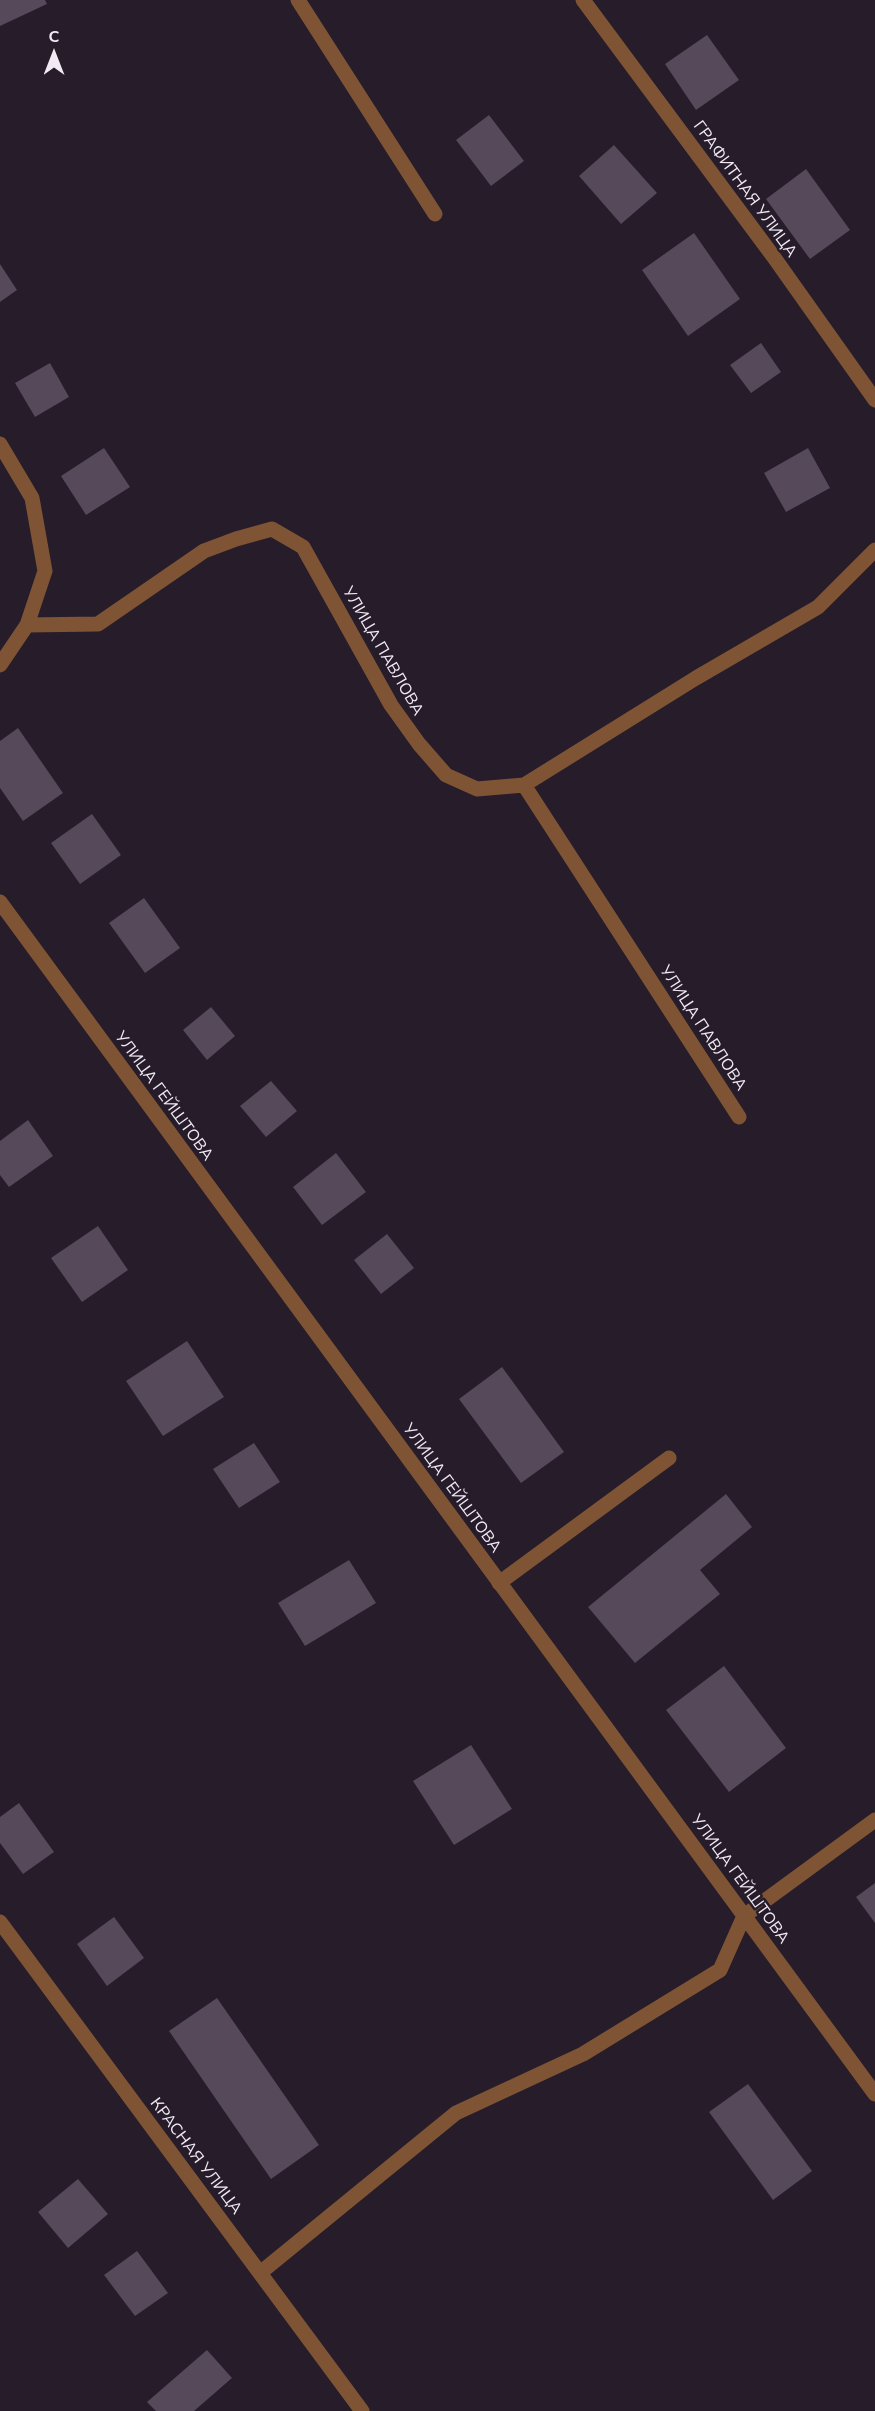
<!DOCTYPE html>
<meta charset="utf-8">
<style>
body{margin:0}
#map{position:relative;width:875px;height:2411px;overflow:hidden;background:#261c2a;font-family:Mulish,sans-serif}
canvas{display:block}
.north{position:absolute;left:24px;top:24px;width:60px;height:60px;-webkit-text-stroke:4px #261c2a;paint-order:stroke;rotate:0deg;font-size:16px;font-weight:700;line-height:24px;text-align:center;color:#f1eaf5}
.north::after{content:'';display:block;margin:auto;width:21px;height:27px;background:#f1eaf5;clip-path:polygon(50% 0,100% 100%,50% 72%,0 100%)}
</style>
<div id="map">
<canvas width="875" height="2411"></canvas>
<div class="north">С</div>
</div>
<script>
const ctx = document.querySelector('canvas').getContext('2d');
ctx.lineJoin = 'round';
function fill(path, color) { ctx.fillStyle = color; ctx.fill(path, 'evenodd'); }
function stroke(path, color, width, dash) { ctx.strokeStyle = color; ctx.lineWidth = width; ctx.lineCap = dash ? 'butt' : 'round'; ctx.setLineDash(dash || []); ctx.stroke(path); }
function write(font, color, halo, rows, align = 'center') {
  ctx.font = font + ' Mulish,sans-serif'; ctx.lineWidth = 5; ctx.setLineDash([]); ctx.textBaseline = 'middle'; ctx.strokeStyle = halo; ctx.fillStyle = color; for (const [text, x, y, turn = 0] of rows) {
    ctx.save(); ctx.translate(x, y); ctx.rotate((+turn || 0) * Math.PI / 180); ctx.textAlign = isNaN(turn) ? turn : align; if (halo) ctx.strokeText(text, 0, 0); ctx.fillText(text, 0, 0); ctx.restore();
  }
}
const building = new Path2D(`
 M0,0H45L47,4L0,26Z
 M707,35L739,80L696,110L665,64Z
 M489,115L524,161L491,186L456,140Z
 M614,145L657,193L621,224L579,176Z
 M806,169L850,230L810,259L766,199Z
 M694,233L740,299L688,336L642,270Z
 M0,264L17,290L0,302Z
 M761,343L781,372L751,393L730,365Z
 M50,363L69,397L35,417L15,383Z
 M104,448L130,487L86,515L61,476Z
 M808,448L830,488L786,512L764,473Z
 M18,728L63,793L23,821L0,788V741Z
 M92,814L121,855L80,884L51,843Z
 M144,898L180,948L145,973L109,923Z
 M211,1007L235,1036L207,1060L183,1030Z
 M271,1081L297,1111L266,1137L240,1106Z
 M28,1120L53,1156L9,1187L0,1175V1141Z
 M336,1153L366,1192L322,1225L293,1187Z
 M98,1226L128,1270L82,1302L51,1258Z
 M387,1234L414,1268L381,1294L354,1260Z
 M187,1341L224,1397L163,1436L126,1381Z
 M502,1367L564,1452L521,1483L459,1399Z
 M254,1443L280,1482L239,1508L213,1469Z
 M726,1494L752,1527L700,1570L720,1594L635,1663L588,1607Z
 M349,1560L376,1603L305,1646L278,1603Z
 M724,1666L786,1748L729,1792L666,1710Z
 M471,1745L512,1809L454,1845L413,1781Z
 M19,1803L54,1852L23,1874L0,1843V1817Z
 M875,1883V1923L856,1897Z
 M114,1917L144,1958L107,1986L77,1944Z
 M217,1998L319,2145L271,2179L169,2031Z
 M748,2084L812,2171L773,2200L709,2112Z
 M78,2179L108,2214L68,2248L38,2212Z
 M137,2251L168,2293L135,2316L104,2275Z
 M207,2350L232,2378L194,2411H156L147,2402Z`);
const service = new Path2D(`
 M298,0L435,214
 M499,1583L669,1458`);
const minor = new Path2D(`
 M583,0L773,256L875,400
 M0,444L32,498L45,571L27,625L0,665
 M27,625L98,624L204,551L236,539L272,529L303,547L391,705L419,744L446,775L477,789L524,785L739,1117
 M524,785L696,678L818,607L875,550
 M0,902L875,2094
 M0,1922L362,2411
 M260,2273L456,2113L583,2054L720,1970L744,1916L875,1820`);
const streetNames = [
 ["ГРАФИТНАЯ УЛИЦА",745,189,54],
 ["УЛИЦА ПАВЛОВА",383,651,60],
 ["УЛИЦА ПАВЛОВА",703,1028,57],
 ["УЛИЦА ГЕЙШТОВА",164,1096,54],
 ["УЛИЦА ГЕЙШТОВА",452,1488,54],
 ["УЛИЦА ГЕЙШТОВА",740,1879,54],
 ["КРАСНАЯ УЛИЦА",196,2156,53]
];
fill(building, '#55495a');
stroke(service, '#7f5434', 15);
stroke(minor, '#7f5434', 15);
write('16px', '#f1eaf5', '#261c2a', streetNames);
</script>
